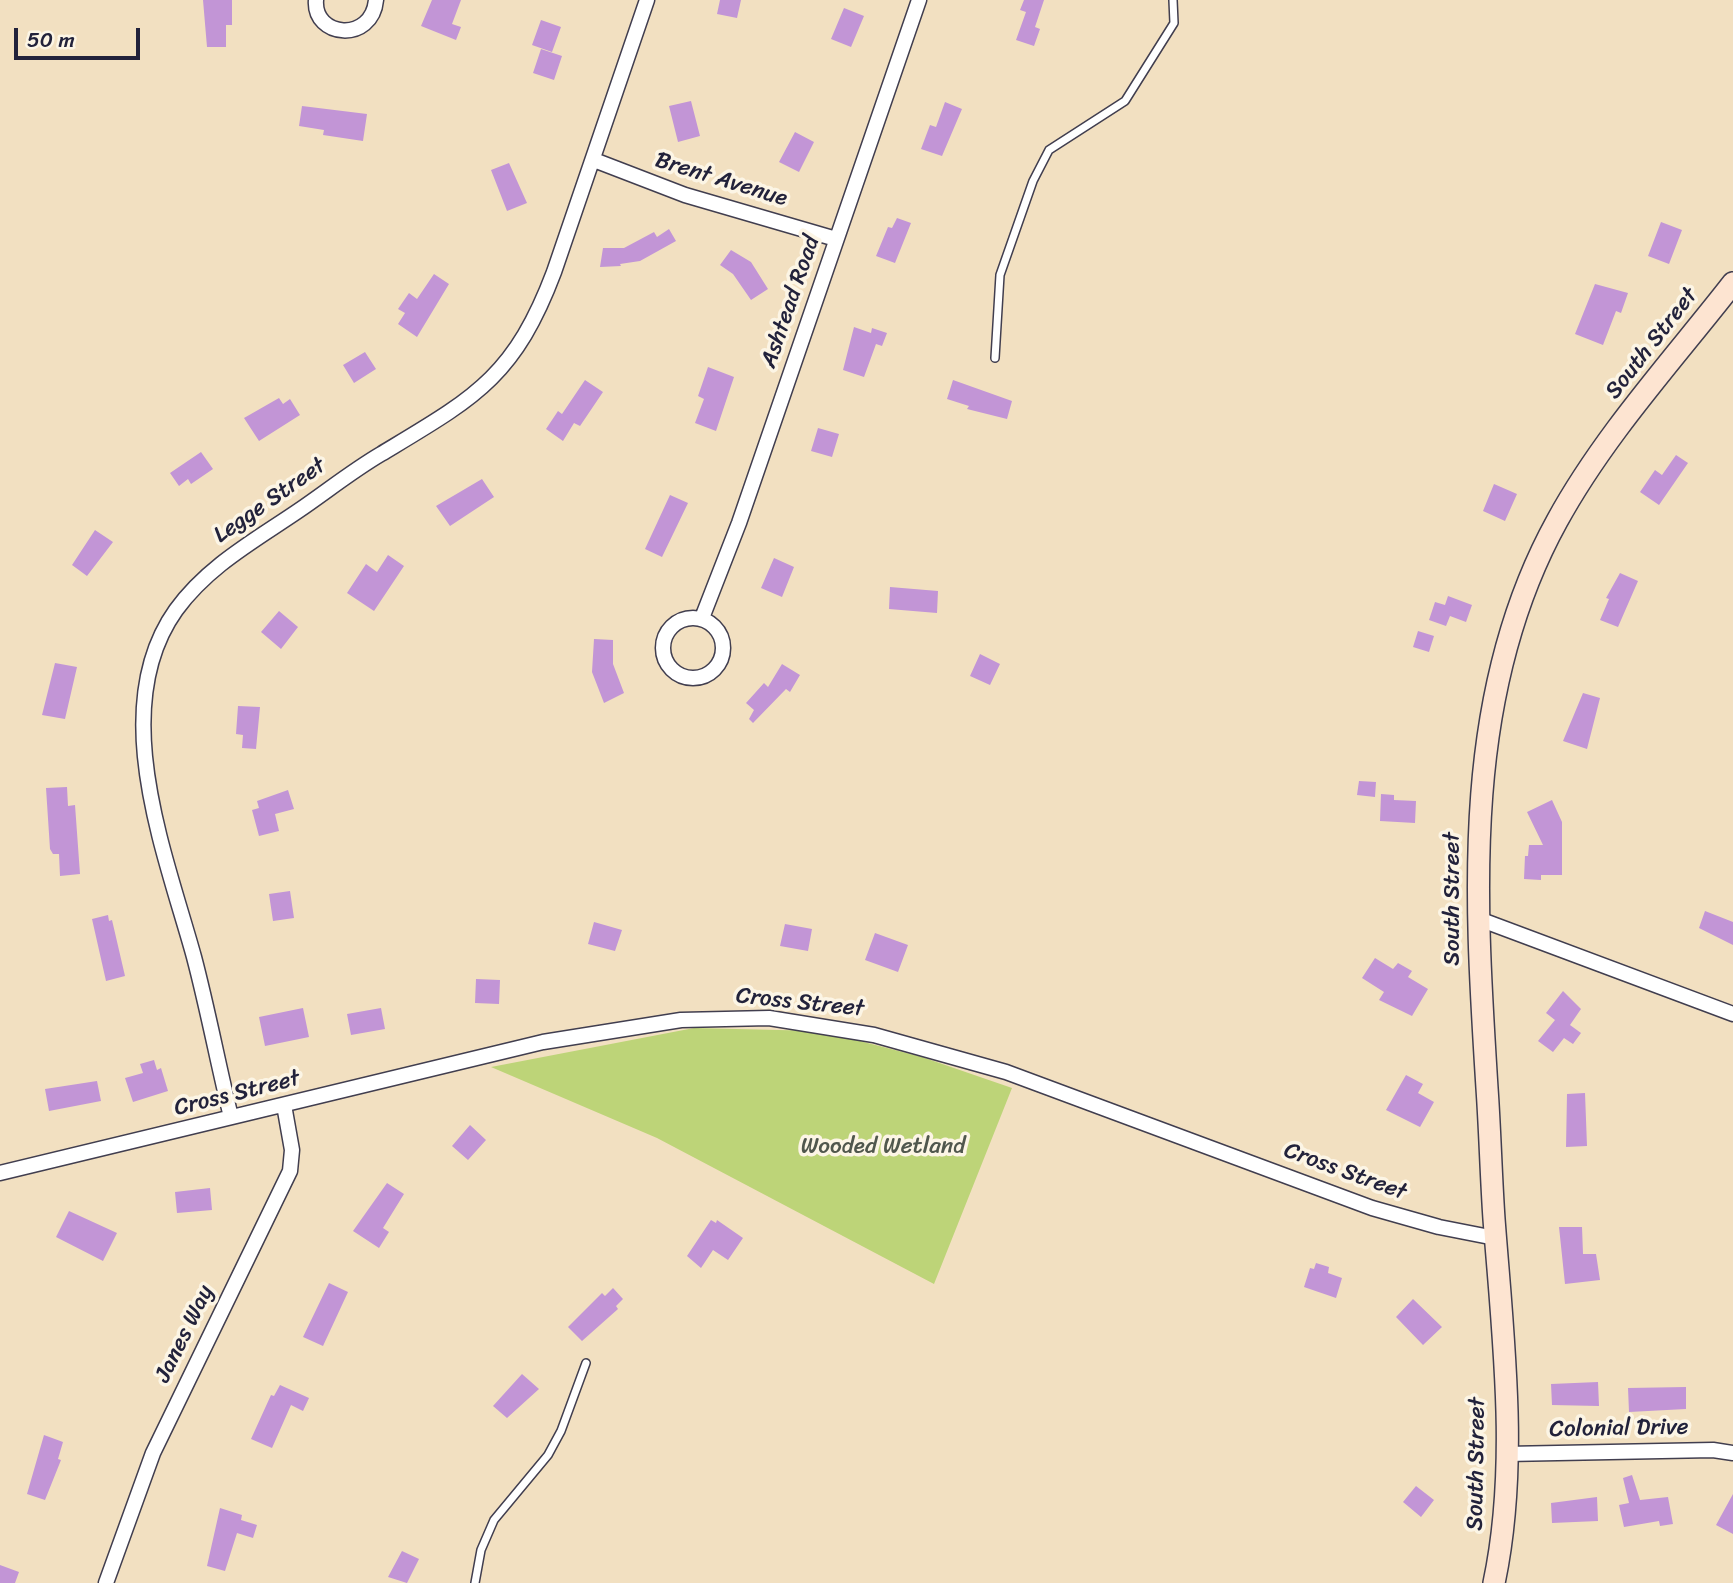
<!DOCTYPE html>
<style>
body{margin:0}
#map{position:relative;width:1733px;height:1583px;overflow:hidden;background:#f2e0c1;font-family:Sriracha,sans-serif}
canvas{display:block}
.scale{position:absolute;left:14px;top:28px;width:126px;height:32px;box-sizing:border-box;border:4px solid #22223b;border-top:0;padding-left:9px;font-size:21px;line-height:24px;white-space:nowrap;color:#22223b;-webkit-text-stroke:5px #fcf5e5;paint-order:stroke}
</style>
<div id="map">
<canvas width="1733" height="1583"></canvas>
<div class="scale">50 m</div>
</div>
<script>
const ctx = document.querySelector('canvas').getContext('2d');
ctx.lineJoin = 'round';
function fill(path, color) { ctx.fillStyle = color; ctx.fill(path, 'evenodd'); }
function stroke(path, color, width, dash) { ctx.strokeStyle = color; ctx.lineWidth = width; ctx.lineCap = dash ? 'butt' : 'round'; ctx.setLineDash(dash || []); ctx.stroke(path); }
function write(font, color, halo, rows, align = 'center') {
  ctx.font = font + ' Sriracha,sans-serif'; ctx.lineWidth = 7; ctx.setLineDash([]); ctx.textBaseline = 'middle'; ctx.strokeStyle = halo; ctx.fillStyle = color; for (const [text, x, y, turn = 0] of rows) {
    ctx.save(); ctx.translate(x, y); ctx.rotate((+turn || 0) * Math.PI / 180); ctx.textAlign = isNaN(turn) ? turn : align; if (halo) ctx.strokeText(text, 0, 0); ctx.fillText(text, 0, 0); ctx.restore();
  }
}
const green = new Path2D(`
 M694,1028L821,1031L922,1057L1012,1088L934,1284L657,1138L491,1067Z`);
const building = new Path2D(`
 M203,0H232V25H226V47H207Z
 M432,0H461L452,24L461,27L456,40L421,26Z
 M720,0H741L737,18L717,14Z
 M1024,0H1044L1035,27L1040,29L1034,46L1016,40L1026,12L1020,10Z
 M844,8L864,16L851,47L831,39Z
 M541,20L561,27L552,52L532,45Z
 M541,49L562,56L554,80L533,73Z
 M691,101L700,136L678,142L669,106Z
 M945,102L962,109L942,156L921,149L930,125L936,127Z
 M302,106L367,114L363,141L323,135L324,130L299,126Z
 M795,132L814,142L799,172L779,162Z
 M509,163L527,203L507,211L491,170Z
 M897,218L911,223L895,263L876,256L888,227L892,228Z
 M1661,222L1682,230L1669,264L1648,256Z
 M669,229L676,241L640,261L620,264L621,266L600,267L603,248H624L654,232L657,237Z
 M731,250L751,262L768,289L751,300L733,274L720,265Z
 M434,274L449,284L417,337L398,324L405,313L398,309L409,293L417,299Z
 M1595,284L1628,293L1621,313L1616,311L1603,345L1575,334Z
 M854,327L871,333L872,328L887,333L882,346L876,344L864,377L843,370Z
 M365,352L376,369L354,383L343,365Z
 M708,367L734,377L716,431L695,423L704,399L698,396Z
 M585,380L603,392L580,426L574,423L563,441L546,429L558,411L562,414Z
 M953,380L1012,401L1007,419L967,409L969,406L947,399Z
 M279,398L283,404L290,399L300,415L259,441L244,418Z
 M818,428L839,434L832,457L811,451Z
 M201,452L213,469L191,484L188,479L179,486L170,473Z
 M1676,455L1688,463L1659,505L1640,492L1655,470L1662,475Z
 M482,479L494,497L450,526L436,506Z
 M1494,484L1517,494L1505,521L1483,511Z
 M670,495L688,503L662,557L645,549Z
 M95,530L113,542L87,576L72,565Z
 M388,555L404,566L374,611L347,593L366,564L377,572Z
 M774,558L794,567L782,597L761,588Z
 M1620,573L1638,581L1618,627L1600,620L1609,599L1606,598Z
 M890,587L938,591L937,613L889,609Z
 M1448,596L1472,605L1466,622L1450,616L1446,626L1429,620L1435,602L1445,605Z
 M279,611L298,627L281,649L261,632Z
 M1418,631L1434,636L1429,652L1413,647Z
 M594,639L613,640V664L624,693L604,703L592,672Z
 M980,654L1000,664L990,685L970,676Z
 M55,663L77,667L65,719L42,715Z
 M782,664L800,675L790,692L786,689L753,723L749,719L754,710L746,703L764,683L768,687Z
 M1583,693L1600,698L1587,749L1563,741Z
 M238,706L260,707L256,749L242,748L243,735L236,734Z
 M1359,781L1376,782L1375,797L1357,795Z
 M67,787L68,806L75,805L80,874L60,876L59,854H53L50,849L46,788Z
 M288,790L294,809L275,814L279,831L259,836L252,810L259,808L257,801Z
 M1381,794L1394,795V800L1416,801L1415,823L1380,821Z
 M1552,800L1562,822V875H1541V880L1524,879L1525,856H1528L1529,845H1543L1527,812Z
 M290,891L294,918L273,921L269,894Z
 M1705,911L1733,922V945L1699,928Z
 M108,915L109,921L112,920L125,976L106,981L92,919Z
 M594,922L622,930L615,951L588,944Z
 M785,924L812,929L808,951L780,946Z
 M875,933L908,945L898,972L865,960Z
 M1375,958L1393,969L1398,963L1412,971L1408,977L1428,989L1412,1016L1379,1000L1384,992L1362,978Z
 M476,979L500,980L499,1004L475,1003Z
 M1563,991L1581,1009L1570,1025L1581,1033L1573,1044L1564,1038L1553,1052L1538,1041L1555,1020L1546,1013Z
 M303,1008L309,1037L265,1046L259,1017Z
 M381,1008L385,1029L351,1035L347,1014Z
 M154,1060L157,1070L161,1068L168,1091L133,1102L125,1078L143,1073L140,1064Z
 M1406,1075L1423,1084L1418,1093L1434,1102L1420,1127L1386,1110Z
 M97,1081L101,1101L49,1111L45,1089Z
 M1585,1093L1587,1146L1566,1147L1567,1094Z
 M470,1125L486,1140L468,1160L452,1146Z
 M387,1183L404,1194L383,1228L389,1232L379,1248L353,1231Z
 M210,1188L212,1210L177,1213L175,1192Z
 M69,1211L117,1233L103,1261L56,1237Z
 M711,1220L716,1223L717,1220L743,1238L728,1260L713,1250L701,1268L687,1256Z
 M1559,1227H1582L1583,1254H1596L1600,1280L1565,1284Z
 M1316,1263L1329,1267L1328,1273L1342,1278L1336,1298L1304,1287L1310,1268L1314,1269Z
 M329,1283L348,1292L323,1346L303,1337Z
 M613,1288L623,1299L616,1306L618,1309L582,1341L568,1327L602,1293L605,1296Z
 M1413,1299L1442,1327L1423,1345L1396,1317Z
 M522,1374L539,1389L507,1418L493,1406Z
 M1598,1382L1599,1406L1552,1405L1551,1384Z
 M280,1385L309,1398L303,1411L291,1405L272,1448L251,1439L271,1395L274,1396Z
 M1686,1387V1409L1629,1412L1628,1388Z
 M44,1435L63,1442L58,1459L61,1460L45,1500L27,1494Z
 M1632,1475L1640,1500L1668,1497L1673,1524L1660,1526L1659,1521L1624,1527L1619,1505L1629,1503L1623,1478Z
 M1416,1486L1434,1500L1421,1517L1403,1502Z
 M1733,1494V1534L1716,1525Z
 M1597,1497L1598,1521L1552,1523L1551,1503Z
 M220,1508L242,1515L241,1520L257,1525L253,1538L237,1533L225,1571L207,1566Z
 M402,1551L419,1559L407,1583L388,1577Z
 M0,1565L19,1572L15,1583H0Z`);
const lane = new Path2D(`
 M995,358L1000,275L1033,181L1049,150L1125,101L1174,23L1173,0
 M475,1583L481,1550L494,1520L548,1455L561,1431L586,1363`);
const street = new Path2D(`
 M316,0C313,38 372,43 376,0
 M594,160L685,195L836,239
 M663 648a30 30 0 1 1 60 0a30 30 0 1 1-60 0Z
 M702,618L739,523L919,0
 M1479,919L1733,1014
 M231,1117C218,1064 208,1010 194,957C166,855 106,708 176,610C208,566 254,541 298,511C326,492 352,471 381,454C474,398 514,378 554,272L647,0
 M0,1173L543,1042L681,1020L769,1018L874,1035L1006,1072L1372,1208L1439,1227L1495,1238
 M1506,1454L1713,1450L1733,1453
 M106,1583L153,1453L290,1171L292,1150L284,1105`);
const secondary = new Path2D(`
 M1494,1583C1519,1465 1503,1338 1494,1219C1491,1175 1490,1131 1487,1088C1475,897 1461,695 1557,521C1604,435 1673,360 1733,283`);
const streetNames = [
 ["Brent Avenue",721,180,17],
 ["Ashtead Road",791,302,-71],
 ["South Street",1652,344,-52],
 ["Legge Street",270,501,-35],
 ["South Street",1453,899,-90],
 ["Cross Street",800,1003,6],
 ["Cross Street",237,1094,-14],
 ["Cross Street",1345,1172,20],
 ["Janes Way",185,1334,-64],
 ["Colonial Drive",1619,1429,-1],
 ["South Street",1477,1464,-89]
];
const parkNames = [
 ["Wooded Wetland",883,1147]
];
fill(green, '#bdd478');
fill(building, '#c295d6');
stroke(lane, '#413e4f', 10);
stroke(street, '#413e4f', 17);
stroke(secondary, '#413e4f', 24);
stroke(lane, '#fff', 7);
stroke(street, '#fff', 14);
stroke(secondary, '#fde4d1', 21);
write('23px', '#22223b', '#fcf5e5', streetNames);
write('23px', '#50574d', '#fcf5e5', parkNames);
</script>
